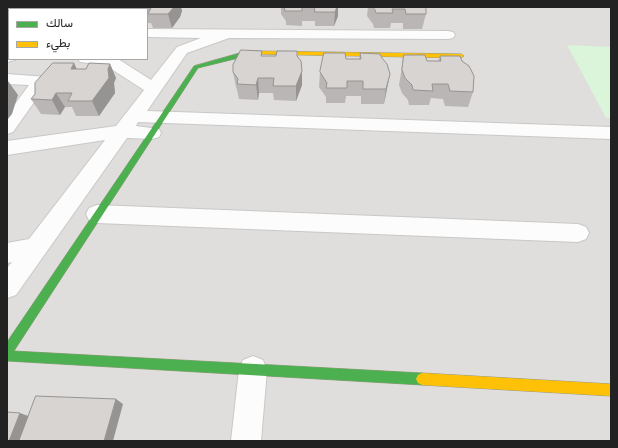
<!DOCTYPE html>
<meta charset="utf-8">
<style>
body{margin:0}
#map{position:relative;width:618px;height:448px;overflow:hidden;background:#f0eeeb;font-family:Barlow,Vazirmatn,sans-serif}
canvas{display:block}
.frame{position:absolute;inset:0;border:8px solid #222;pointer-events:none}
.legend{position:absolute;left:8px;top:8px;width:140px;height:52px;box-sizing:border-box;background:#fff;border:1px solid #a7a7a7;margin:0;padding:5px 7px;list-style:none;font-size:12px;color:#222}
.legend li{display:flex;align-items:center;gap:8px;height:20px}
.legend b{width:20px;border:1px solid #a7a7a7}
</style>
<div id="map">
<canvas width="618" height="448"></canvas>
<div class="frame"></div>
<ul class="legend">
<li><b style="height:5px;background:#4caf50"></b>سالك</li>
<li><b style="height:5px;background:#ffc107"></b>بطيء</li>
</ul>
</div>
<script>
const ctx = document.querySelector('canvas').getContext('2d');
ctx.lineJoin = 'round';
function fill(path, color) { ctx.fillStyle = color; ctx.fill(path, 'evenodd'); }
function stroke(path, color, width, dash) { ctx.strokeStyle = color; ctx.lineWidth = width; ctx.lineCap = dash ? 'butt' : 'round'; ctx.setLineDash(dash || []); ctx.stroke(path); }
const residential = new Path2D(`
 M7,7H611V441H7ZM9,9H147V59H9Z`);
const park = new Path2D(`
 M567,45L611,47V118H606Z`);
const street = new Path2D(`
 M7,7H16L15,9H9V12H7Z
 M147,29L448,31L453,32L455,35L453,38L448,39L229,38L187,53L147,111L611,127V139L138,122L136,126L159,129L161,133L159,137L152,139L127,138L16,295L7,298V268L12,262L7,263V243L29,239L105,140L7,155V141L116,126L144,90L105,65L80,62L78,59H118L151,80L177,47L201,38L147,37Z
 M7,52H9V59H15V60L7,62Z
 M7,74L47,77L49,81L13,132L7,134V115L29,85L7,84Z
 M97,205L578,224L586,227L589,233L586,239L578,242L97,223L89,220L86,214L89,208Z
 M253,356L263,360L267,370L261,441H231L239,370L243,360Z`);
const fast = new Path2D(`
 M247,51H256L259,53L198,68L14,351L422,373L426,375L428,379L426,383L422,385L7,361V342L194,66Z`);
const slow = new Path2D(`
 M256,51L461,54L464,56L461,58L254,54L253,53Z
 M422,373L611,384V396L422,385L418,383L416,379L418,375Z`);
const wall = new Path2D(`
 M38,7H105V9H37Z
 M181,7L182,11L180,17L172,28H153L151,23H147V9H120Z
 M281,7H338V16L334,26H315V21H302V26L286,25V21L281,14Z
 M368,7H426V14L422,29H403V23H391L390,28H374L373,24L367,16Z
 M360,53L387,89L384,104H361V96H346L345,103H326V97L319,87L320,72L346,59H359Z
 M404,55L427,61H438L440,56L473,92L468,107L445,106L443,99L431,98L429,105H409L408,100L402,93L399,85Z
 M262,56H297L302,71V85L296,101L274,100L273,93H259L258,100L239,99L237,90L236,87L233,72Z
 M74,63L76,69H86L110,64L116,78L114,83L115,93L99,116H76L72,107H65L60,115L41,114L31,99Z`);
const shadedWall = new Path2D(`
 M90,7H105V9H88Z
 M174,7H181L182,11L180,17L172,28L168,14Z
 M337,7H338V16L334,26L335,12Z
 M74,63L81,78L71,69Z
 M110,64L116,78L114,83L115,93L99,116L92,101Z
 M302,71V85L296,101V86Z
 M390,74L384,104L386,89Z
 M258,78L259,93L258,100L256,85Z
 M8,81L18,95L12,114L7,120V84Z
 M56,93L65,107L60,115L52,100Z
 M116,399L123,404L113,441H104Z
 M20,413L31,417L22,441H9Z`);
const building = new Path2D(`
 M38,7H56L54,9H37Z
 M69,7H90L88,9H68Z
 M120,7H174L168,14H148L151,8L120,9Z
 M285,7H302V11H285Z
 M315,7H337L335,12H315Z
 M373,7H426V14H406L405,9H392L393,13H376L375,10Z
 M241,50L262,51L261,56H276L277,51H297V56L301,61L302,71L296,86H273L274,78H258L256,85L237,84L238,79L233,72V65Z
 M324,53H345L346,59H361L360,53L380,54L382,58L387,64L390,74L386,89H363V81H347V88H326L327,83L320,72Z
 M404,55H425L427,61H441L440,56H460L462,61L469,66L474,76L473,92L450,91L448,84H432L433,91L413,90L412,85L405,78L402,70Z
 M53,63H74L71,69H86L89,63L110,64L108,69L109,78L92,101H68L72,93H56L52,100L31,99L35,94V83Z
 M36,396L116,399L104,441H19Z
 M7,412L20,413L9,441H7Z`);
fill(residential, '#dfdedc');
fill(park, '#daf5da');
stroke(street, '#c9c8c7', 2);
stroke(fast, '#999a82', 1);
stroke(slow, '#999a82', 1);
fill(street, '#fdfcfc');
fill(fast, '#4caf50');
fill(slow, '#ffc107');
fill(wall, '#b9b6b5');
fill(shadedWall, '#969493');
fill(building, '#d7d4d2');
stroke(building, '#969493', 1);
</script>
